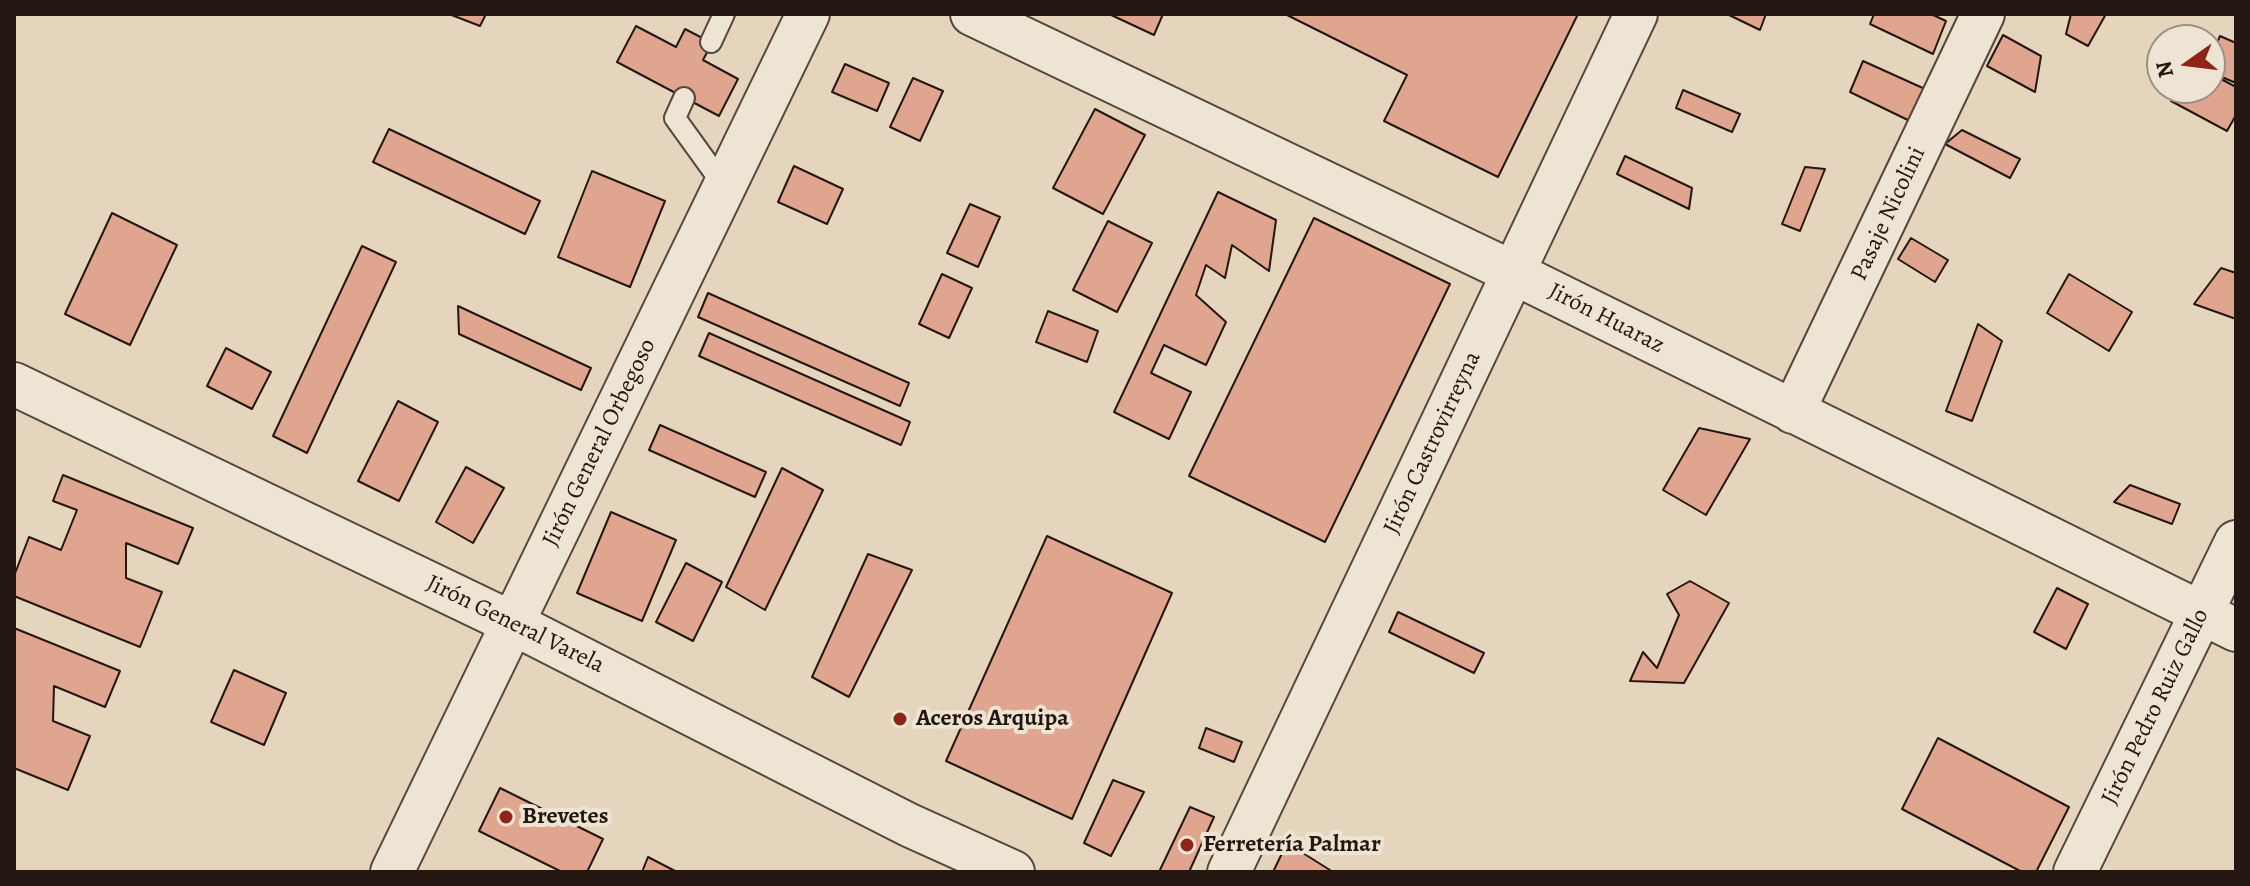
<!DOCTYPE html>
<meta charset="utf-8">
<style>
body{margin:0}
#map{position:relative;width:2250px;height:886px;overflow:hidden;background:#e5d5bd;font-family:Alegreya,serif}
canvas{display:block}
.frame{position:absolute;inset:0;border:16px solid #241611;pointer-events:none}
.north{position:absolute;left:2146px;top:24px;width:80px;height:80px;box-sizing:border-box;background:#eee4d4;border:2px solid #9d9286;border-radius:50%;rotate:256deg;font-size:22px;font-weight:700;line-height:32px;text-align:center;color:#241611}
.north::after{content:'';display:block;margin:auto;width:28px;height:36px;background:#8f2418;clip-path:polygon(50% 0,100% 100%,50% 72%,0 100%)}
</style>
<div id="map">
<canvas width="2250" height="886"></canvas>
<div class="frame"></div>
<div class="north">N</div>
</div>
<script>
const ctx = document.querySelector('canvas').getContext('2d');
ctx.lineJoin = 'round';
function fill(path, color) { ctx.fillStyle = color; ctx.fill(path, 'evenodd'); }
function stroke(path, color, width, dash) { ctx.strokeStyle = color; ctx.lineWidth = width; ctx.lineCap = dash ? 'butt' : 'round'; ctx.setLineDash(dash || []); ctx.stroke(path); }
function write(font, color, halo, rows, align = 'center') {
  ctx.font = font + ' Alegreya,serif'; ctx.lineWidth = 8; ctx.setLineDash([]); ctx.textBaseline = 'middle'; ctx.strokeStyle = halo; ctx.fillStyle = color; for (const [text, x, y, turn = 0] of rows) {
    ctx.save(); ctx.translate(x, y); ctx.rotate((+turn || 0) * Math.PI / 180); ctx.textAlign = isNaN(turn) ? turn : align; if (halo) ctx.strokeText(text, 0, 0); ctx.fillText(text, 0, 0); ctx.restore();
  }
}
const building = new Path2D(`
 M449,14H486L480,26Z
 M1109,14H1163L1154,35Z
 M1285,14H1578L1498,177L1384,121L1407,75Z
 M1727,14H1766L1760,30Z
 M1874,14H1931L1946,21L1933,54L1870,24Z
 M2071,14H2106L2088,46L2066,34Z
 M636,26L676,47L685,29L712,43L703,60L738,79L719,116L617,62Z
 M2003,35L2041,56L2035,92L1987,66Z
 M2220,36L2236,43V83L2210,72V59Z
 M1863,61L1925,89L1912,122L1850,92Z
 M845,64L889,83L877,111L832,92Z
 M2210,73L2236,87V115L2227,131L2171,101L2178,88H2210Z
 M913,78L943,91L920,141L890,127Z
 M1683,90L1740,114L1732,132L1676,108Z
 M1095,109L1145,135L1103,214L1053,188Z
 M389,129L540,201L525,234L373,162Z
 M1962,130L2020,159L2010,178L1945,144Z
 M1625,156L1692,188L1689,209L1617,174Z
 M794,166L843,189L827,224L778,202Z
 M1805,167L1825,169L1800,231L1782,224Z
 M592,171L665,201L630,287L558,257Z
 M1218,192L1276,220L1269,271L1232,245L1225,278L1206,265L1196,295L1226,322L1206,365L1164,345L1151,373L1191,392L1169,439L1114,412Z
 M970,204L1000,217L978,267L947,253Z
 M112,213L177,245L130,345L65,314Z
 M1314,218L1450,284L1325,542L1189,476Z
 M1108,221L1152,243L1117,312L1073,290Z
 M1911,238L1948,260L1935,282L1898,259Z
 M362,246L396,262L307,453L273,436Z
 M2221,268L2236,273V319L2194,304Z
 M942,274L972,288L949,338L919,324Z
 M2069,274L2132,312L2109,351L2047,313Z
 M708,293L909,383L900,406L698,317Z
 M458,306L591,368L581,390L459,334Z
 M1048,311L1098,331L1087,362L1036,342Z
 M1978,324L2002,341L1972,421L1946,411Z
 M709,333L910,422L901,445L699,356Z
 M226,348L271,372L252,409L207,386Z
 M398,401L438,422L399,501L358,481Z
 M660,425L766,472L755,497L649,450Z
 M1699,428L1750,439L1706,515L1663,490Z
 M466,467L504,488L473,543L436,522Z
 M782,468L823,490L765,610L726,587Z
 M63,475L193,528L178,564L126,543V578L162,592L140,647L14,596V576L29,537L61,550L77,510L53,501Z
 M2130,485L2180,504L2172,524L2114,502Z
 M611,512L676,540L642,621L577,593Z
 M1047,536L1172,593L1072,819L946,761Z
 M868,554L912,570L849,697L812,677Z
 M686,563L722,582L693,641L656,622Z
 M1690,581L1729,603L1684,683L1630,681L1643,652L1657,668L1679,615L1667,594Z
 M2057,588L2088,604L2066,649L2034,632Z
 M1398,612L1484,653L1474,673L1389,632Z
 M14,628L120,671L105,707L54,686L53,721L90,736L68,790L14,768Z
 M234,670L286,693L264,745L211,722Z
 M1206,728L1242,742L1234,762L1199,748Z
 M1938,738L2069,807L2036,872H2022L1902,809Z
 M1113,780L1144,792L1111,856L1084,843Z
 M500,788L603,839L587,872H562L479,831Z
 M1190,807L1214,817L1189,872H1159Z
 M1287,843L1333,872H1273Z
 M648,857L677,872H642Z`);
const lane = new Path2D(`
 M711,42L724,14
 M684,98L675,118L724,186`);
const street = new Path2D(`
 M972,14L1514,273L2236,630
 M14,384L514,624L909,825L1013,872
 M1793,412L1983,14
 M392,872L808,14
 M1229,872L1636,14
 M2075,872L2236,542`);
const markers = [
 [900,719,8,"#8f2418"],
 [506,817,8,"#8f2418"],
 [1187,845,8,"#8f2418"]
];
const streetNames = [
 ["Pasaje Nicolini",1889,214,-65],
 ["Jirón Huaraz",1606,319,27],
 ["Jirón General Orbegoso",600,443,-64],
 ["Jirón Castrovirreyna",1433,443,-65],
 ["Jirón General Varela",515,625,26],
 ["Jirón Pedro Ruiz Gallo",2156,707,-64]
];
const poiNames = [
 ["Aceros Arquipa",916,719],
 ["Brevetes",522,817],
 ["Ferretería Palmar",1203,845]
];
fill(building, '#dfa58e');
stroke(building, '#241611', 2);
stroke(lane, '#54463c', 24);
stroke(street, '#54463c', 46);
stroke(lane, '#eee4d4', 20);
stroke(street, '#eee4d4', 42);
for (const [x, y, r, color] of markers) { const dot = new Path2D(); dot.arc(x, y, r, 0, 2 * Math.PI); ctx.fillStyle = color; ctx.fill(dot); stroke(dot, '#eee4d4', 3); }
write('24px', '#241611', '#eee4d4', streetNames);
write('bold 24px', '#241611', '#eee4d4', poiNames, 'left');
</script>
